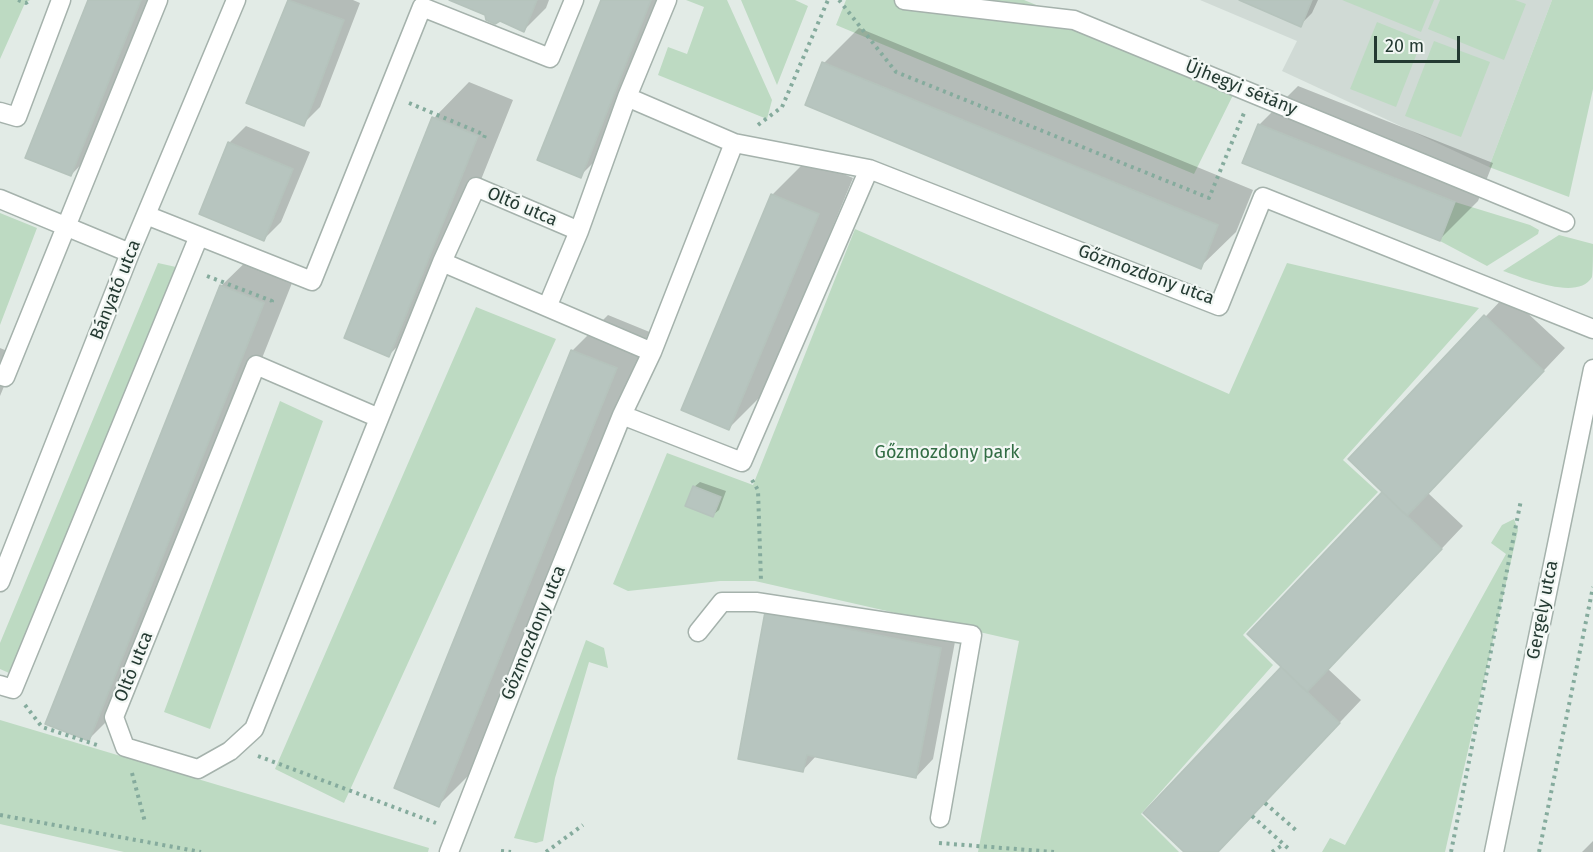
<!DOCTYPE html>
<meta charset="utf-8">
<style>
body{margin:0}
#map{position:relative;width:1593px;height:852px;overflow:hidden;background:#e2ebe6;font-family:"Fira Sans",sans-serif}
canvas{display:block}
.scale{position:absolute;left:1374px;top:36px;width:86px;height:27px;box-sizing:border-box;border:3px solid #243a32;border-top:0;padding-left:8px;font-size:18px;line-height:21px;white-space:nowrap;color:#243a32;-webkit-text-stroke:4px #f2f7f4;paint-order:stroke}
</style>
<div id="map">
<canvas width="1593" height="852"></canvas>
<div class="scale">20 m</div>
</div>
<script>
const ctx = document.querySelector('canvas').getContext('2d');
ctx.lineJoin = 'round';
function fill(path, color) { ctx.fillStyle = color; ctx.fill(path, 'evenodd'); }
function stroke(path, color, width, dash) { ctx.strokeStyle = color; ctx.lineWidth = width; ctx.lineCap = dash ? 'butt' : 'round'; ctx.setLineDash(dash || []); ctx.stroke(path); }
function write(font, color, halo, rows, align = 'center') {
  ctx.font = font + ' "Fira Sans",sans-serif'; ctx.lineWidth = 4.5; ctx.setLineDash([]); ctx.textBaseline = 'middle'; ctx.strokeStyle = halo; ctx.fillStyle = color; for (const [text, x, y, turn = 0] of rows) {
    ctx.save(); ctx.translate(x, y); ctx.rotate((+turn || 0) * Math.PI / 180); ctx.textAlign = isNaN(turn) ? turn : align; if (halo) ctx.strokeText(text, 0, 0); ctx.fillText(text, 0, 0); ctx.restore();
  }
}
const built = new Path2D(`
 M1200,0H1552L1489,167L1282,71L1297,41Z`);
const green = new Path2D(`
 M0,0H30L25,3L0,59Z
 M686,0H727L772,100L767,119L658,75L668,47L687,54L704,7Z
 M741,0H795L808,6L777,85Z
 M846,0H1024L1237,87L1194,174L836,25Z
 M1342,0H1434L1421,32Z
 M1440,0H1515L1526,4L1504,60L1428,29Z
 M1552,0H1593V89L1569,197L1489,167Z
 M1377,22L1422,40L1396,107L1350,89Z
 M1434,41L1490,62L1461,137L1405,116Z
 M1455,202L1530,225L1539,230L1538,234L1487,266L1440,241Z
 M0,213L37,228L0,325Z
 M855,229L1229,394L1287,263L1479,308L1343,460L1378,492L1243,635L1273,665L1141,814L1179,852H978L1019,641L755,581H720L628,591L613,584L667,453L753,485Z
 M1559,235L1593,244C1593,254 1593,269 1592,277C1578,302 1522,277 1503,271Z
 M158,263L176,267L16,676L0,669V643Z
 M476,307L556,339L344,803L275,769Z
 M280,401L323,421L210,729L164,712Z
 M1514,519L1518,530L1445,852H1322L1330,838L1345,845L1506,554L1491,543L1502,525Z
 M586,640L604,648L608,668L589,662L555,778L543,841L536,843L514,838Z
 M0,720L429,848L428,852H124L0,824Z`);
const shadow = new Path2D(`
 M89,0H162L106,139L71,175Z
 M290,0H353L360,3L320,107L303,124L248,102Z
 M453,0H549L546,8L524,30Z
 M603,0H672L616,140L580,176Z
 M1242,0H1318L1312,13L1300,25Z
 M859,28L1253,190L1236,232L1200,267L824,63Z
 M469,82L513,100L425,319L389,355L434,118Z
 M1298,86L1493,163L1478,201L1440,239L1259,125Z
 M246,126L310,152L281,222L264,239L229,143Z
 M808,159L853,178L764,393L728,429L772,195Z
 M257,251L298,268L124,704L89,739L221,286Z
 M1507,294L1565,348L1428,493L1463,526L1328,669L1361,700L1217,852H1187L1145,813L1283,667L1249,634L1384,492L1350,459Z
 M608,315L652,333L475,769L439,805L572,351Z
 M0,348L17,355L0,396Z
 M700,482L726,491L719,510L713,515L694,487Z
 M784,596L957,631L933,759L916,777L817,755L803,770L767,613Z
 M1593,841V852H1582Z`);
const building = new Path2D(`
 M88,0H141L71,176L25,158Z
 M288,0L344,20L304,126L246,103Z
 M449,0H537L524,32L500,21L495,24L486,20L485,15Z
 M601,0H651L581,178L537,160Z
 M1239,0H1312L1301,27Z
 M822,62L1218,225L1201,269L805,105Z
 M432,117L478,136L389,357L344,338Z
 M1258,124L1455,202L1440,241L1242,163Z
 M228,142L293,169L264,241L199,214Z
 M771,194L819,214L729,430L681,410Z
 M220,285L264,303L89,741L45,724Z
 M1484,315L1544,371L1407,516L1348,459Z
 M571,350L617,368L439,807L394,788Z
 M693,486L721,497L713,517L685,506Z
 M1382,492L1442,549L1307,692L1247,634Z
 M765,612L941,648L916,778L807,755L803,772L738,759Z
 M1281,667L1340,723L1218,852H1184L1143,813Z`);
const path = new Path2D(`
 M18,0L26,3L30,0
 M839,0L896,72L1209,198L1244,113
 M409,103L485,135L483,141
 M758,125L782,107L828,0
 M207,276L272,301L270,306
 M752,480L758,490L761,581
 M25,705L42,727L100,746
 M258,756L436,823
 M132,773L145,822
 M1265,803L1298,832
 M0,815L201,852
 M1252,816L1289,849
 M939,843L1054,852
 M501,851L511,852
 M546,852L583,825
 M1272,852L1284,844
 M1451,852L1521,500
 M1539,852L1593,587`);
const minor = new Path2D(`
 M904,0L1074,20L1565,222
 M627,97L667,0
 M0,112L17,117L61,0
 M0,199L130,253
 M146,215L312,281L422,7L550,58L574,0
 M442,262L476,187L579,231
 M548,305L579,231L627,97L734,143L869,169L1219,306L1263,197L1593,329
 M0,375L5,377L158,0
 M622,415L742,462L869,169
 M379,418L256,365L114,717L125,747L198,769L230,751L254,729L442,262L652,352
 M0,582L130,253L236,0
 M698,632L722,602H756L972,635L940,818
 M0,685L13,689L199,236
 M449,852L546,603L622,415L652,352L734,143
 M1494,852L1593,369`);
const streetNames = [
 ["Újhegyi sétány",1241,88,22],
 ["Oltó utca",522,207,23],
 ["Gőzmozdony utca",1146,275,20],
 ["Bányató utca",116,290,-68],
 ["Gergely utca",1543,610,-79],
 ["Gőzmozdony utca",534,633,-68],
 ["Oltó utca",134,667,-68]
];
const parkNames = [
 ["Gőzmozdony park",947,453]
];
fill(built, '#d0dad5');
fill(green, '#bddac2');
fill(shadow, '#0003');
fill(building, '#b7c5bf');
stroke(building, '#b5c3bc', 1.5);
stroke(minor, '#a5b2ac', 21);
stroke(path, '#85ab9d', 4, [3, 4.5]);
stroke(minor, '#fff', 18);
write('18px', '#243a32', '#f2f7f4', streetNames);
write('18px', '#326d44', '#f2f7f4', parkNames);
</script>
